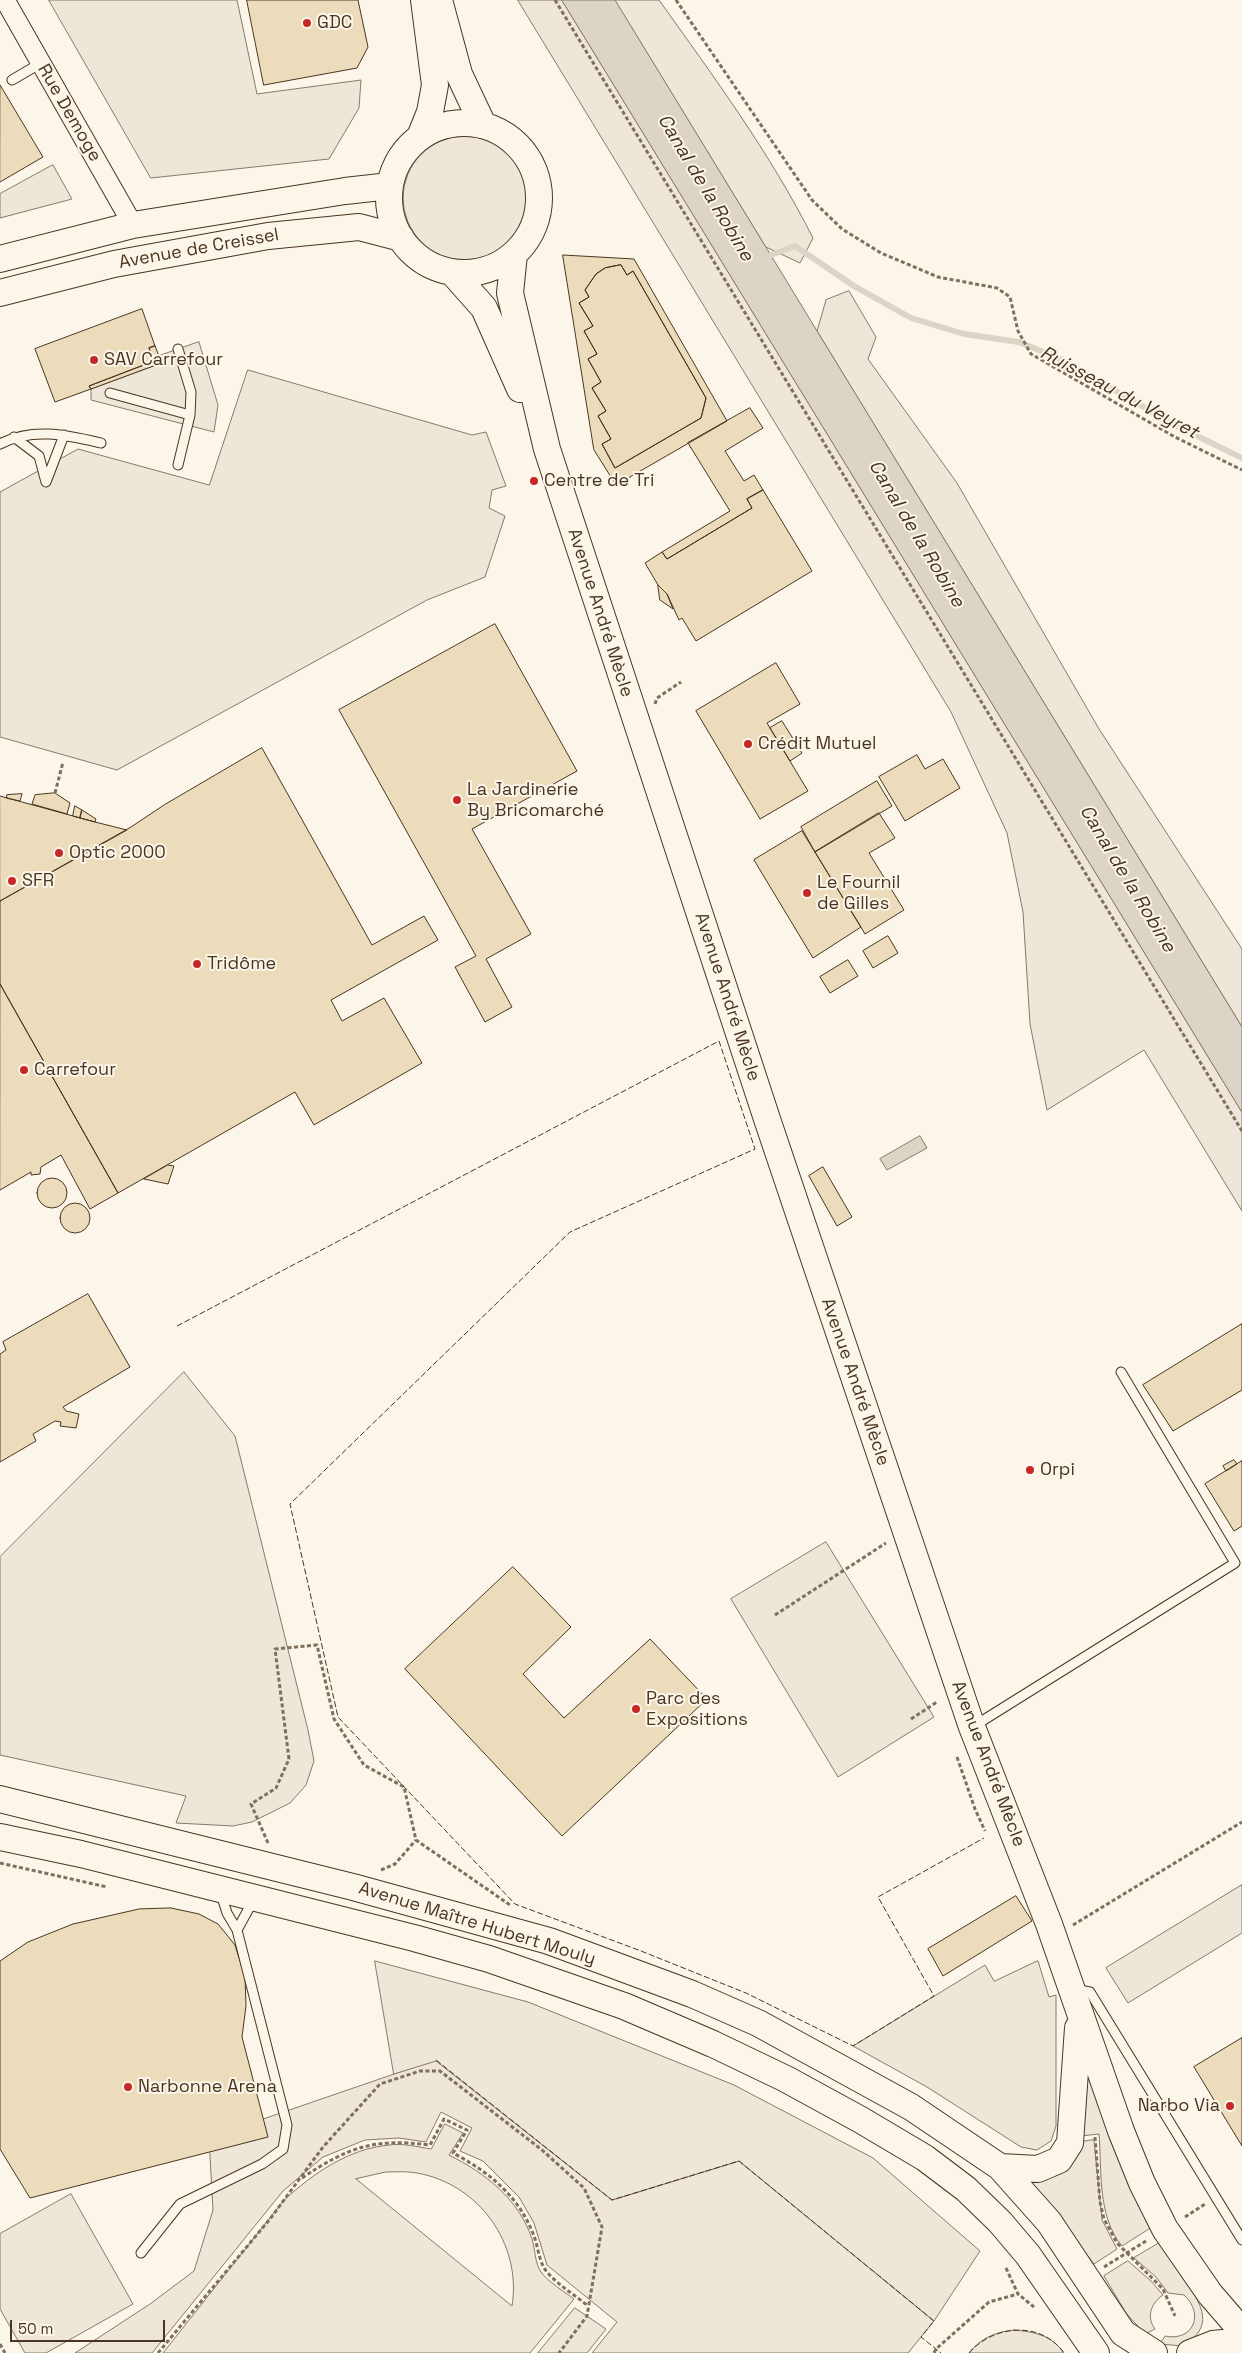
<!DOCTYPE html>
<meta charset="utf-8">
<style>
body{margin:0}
#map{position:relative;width:1242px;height:2353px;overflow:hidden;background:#fbf6e9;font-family:"Space Grotesk",sans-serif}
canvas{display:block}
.scale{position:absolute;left:10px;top:2320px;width:155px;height:22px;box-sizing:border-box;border:2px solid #4a3520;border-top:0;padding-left:6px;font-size:15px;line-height:18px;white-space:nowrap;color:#4a3520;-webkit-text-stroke:4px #fbf6e9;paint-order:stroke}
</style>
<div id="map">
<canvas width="1242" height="2353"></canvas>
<div class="scale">50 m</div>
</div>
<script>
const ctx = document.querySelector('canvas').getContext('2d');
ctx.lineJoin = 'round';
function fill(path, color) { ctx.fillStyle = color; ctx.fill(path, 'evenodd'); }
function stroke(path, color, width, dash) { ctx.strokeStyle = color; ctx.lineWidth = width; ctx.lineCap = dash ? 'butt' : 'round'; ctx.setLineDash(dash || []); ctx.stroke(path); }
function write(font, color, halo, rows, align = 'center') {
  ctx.font = font + ' "Space Grotesk",sans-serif'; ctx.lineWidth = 4; ctx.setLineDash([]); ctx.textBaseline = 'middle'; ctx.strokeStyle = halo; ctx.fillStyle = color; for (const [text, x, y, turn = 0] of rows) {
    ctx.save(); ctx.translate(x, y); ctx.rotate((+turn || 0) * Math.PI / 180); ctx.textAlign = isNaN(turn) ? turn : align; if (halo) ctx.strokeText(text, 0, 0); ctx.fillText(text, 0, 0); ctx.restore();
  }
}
const green = new Path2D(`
 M518,0H562L1242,1112V1211L1144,1050L1047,1110L1030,1024L1023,912L1007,833L951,712Z
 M615,0H659C714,77 770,153 813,238L800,263L766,247Z
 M403 198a62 62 0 1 1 124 0a62 62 0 1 1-124 0Z
 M849,291L876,337L868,359L957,483L1099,729L1242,949V1027L817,331L826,300Z
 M1038,1961L1049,1997L1056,1995V2126L1051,2141L1037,2150L1021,2147L927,2087L853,2046L985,1965L994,1981Z
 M436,2060L612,2200L739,2161L934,2321L908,2353H592L617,2322L547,2265L534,2223L519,2197L483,2161L460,2151L472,2128L441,2112L426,2142L399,2138L365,2140L323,2157L283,2191L152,2353H75L150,2304L194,2271L213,2210L209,2138Z
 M1085,2069L1152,2227L1122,2246C1097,2216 1102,2170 1099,2134L1081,2136Z
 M445,2124L463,2133L449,2155C485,2173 519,2199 532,2239C535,2248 535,2264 541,2272C547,2281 565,2292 574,2299L530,2353H163L284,2200C314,2173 348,2149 389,2145C403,2143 418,2147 431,2149ZM386,2172C396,2172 407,2171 417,2173C479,2184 522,2244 512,2306L356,2179Z
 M1094,2140L1102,2220L1117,2249L1094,2264L1029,2181L1079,2142Z
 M71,2194L133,2304L46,2353H25L0,2309V2234Z
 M1161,2242C1169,2255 1177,2268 1186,2281C1202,2306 1215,2326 1183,2346L1160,2344L1165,2336C1193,2342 1205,2314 1184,2295L1168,2293L1156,2277L1134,2258Z
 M1128,2261L1151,2281L1163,2295C1151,2303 1146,2317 1155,2329L1145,2334L1126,2313L1104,2276Z
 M1014,2330C1035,2332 1051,2335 1064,2353H969C981,2338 995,2332 1014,2330Z`);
const parking = new Path2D(`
 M49,0H237L257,94L361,80L359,108L329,159L151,178Z
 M53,165L72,199L0,218V194Z
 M199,342L218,405L214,432L91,400V389L156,365L159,356Z
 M248,370L472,435L486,432L506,486L492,490L489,508L505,516L485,577L427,600L117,770L0,737V492L78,449L209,485Z
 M184,1372L235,1436L308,1730L314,1761L306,1785L290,1803L252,1822L233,1826L176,1823L186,1796L0,1755V1557Z
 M826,1542L934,1717L838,1777L731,1599Z
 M1242,1885V1933L1128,2003L1106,1968Z
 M375,1961L528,2002L734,2085L873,2158L980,2251L934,2321L739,2161L612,2200L436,2061L394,2074Z
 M575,2308L606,2329L587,2353H538Z`);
const water = new Path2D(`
 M562,0H615L1242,1027V1112Z
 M920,1136L927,1148L887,1170L880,1159Z`);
const stream = new Path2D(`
 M763,258L795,246L854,286L911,318L964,334L1019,342L1063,360L1173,424L1242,458`);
const building = new Path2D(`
 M247,0H358L368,47L357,68L264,85Z
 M0,85L43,157L0,182Z
 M563,255L634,259L727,421L616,485L594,450ZM621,265L627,275L633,271L706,398L701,418L615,468L602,444L611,439L598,416L606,411L592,388L601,382L588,359L597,354L584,331L593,326L579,303L589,297L585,290L596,274L605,268Z
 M621,265L627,275L633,271L706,398L701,418L615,468L602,444L611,439L598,416L606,411L592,388L601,382L588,359L597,354L584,331L593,326L579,303L589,297L585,290L596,274L605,268Z
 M142,309L155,346L149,348L152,356L149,363L89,386L91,389L55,402L35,349Z
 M155,346L159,356L156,365L91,389L89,386L149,363L152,356L149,348Z
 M750,408L763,428L725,451L744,481L754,475L763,490L747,499L752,508L667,559L662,552L730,511L688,443Z
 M763,490L812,571L696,641L682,618L679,620L667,594L658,585L645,563L662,552L667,559L752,508L747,499Z
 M658,585L667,594L673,609L660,600Z
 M495,624L577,771L472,829L531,934L486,959L512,1007L485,1022L455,967L476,956L339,710Z
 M776,663L800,704L767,723L808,791L760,819L696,711Z
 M782,721L802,753L790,761L770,728Z
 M262,748L372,945L424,916L438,940L331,1000L342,1021L384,998L422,1063L314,1125L295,1092L118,1193L0,984V901L131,827L164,805Z
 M917,755L925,769L943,759L960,788L905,821L879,777Z
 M877,781L892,806L815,852L801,827Z
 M55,793L70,803L67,814L32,804L35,795Z
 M22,794L20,801L6,798L7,795Z
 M0,796L95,822L127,830L0,901Z
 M75,806L82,810L80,818L73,816Z
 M82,810L96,819L95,822L80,818Z
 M879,813L895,838L869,853L904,910L865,934L815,852Z
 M802,831L861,927L813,958L754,860Z
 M888,936L898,953L873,968L863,951Z
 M848,960L858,976L830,993L820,977Z
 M0,984L118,1193L90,1209L61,1155L41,1167L40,1174L31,1175V1172L0,1190Z
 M168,1165L174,1166L168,1184L144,1179Z
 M823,1167L852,1217L837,1226L809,1176Z
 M37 1193a15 15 0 1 1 30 0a15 15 0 1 1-30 0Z
 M60 1218a15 15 0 1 1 30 0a15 15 0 1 1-30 0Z
 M88,1294L130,1367L63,1407L66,1411L79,1414L76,1428L60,1426L61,1422L55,1421L33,1434L36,1441L0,1462V1354L6,1350L3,1342Z
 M1242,1324V1390L1173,1431L1143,1385Z
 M1234,1460L1237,1464L1226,1471L1223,1466Z
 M1242,1461V1526L1234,1531L1205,1484Z
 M513,1567L571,1627L523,1674L564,1718L650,1639L707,1699L562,1836L405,1669Z
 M1016,1896L1032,1921L943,1976L928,1949Z
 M171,1908L199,1914L218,1924L235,1945L245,1977L246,2006L242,2037L268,2137L30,2198L0,2149V1961L28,1942L73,1924L139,1909Z
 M1242,2038V2146L1194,2067Z`);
const path = new Path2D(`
 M555,0L1242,1131
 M676,0L812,200L842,229L881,253L938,277L997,288L1010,297L1018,331L1031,354L1175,437L1242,470
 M655,704L657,698L681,682
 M55,793L63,762
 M775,1615L886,1543
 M911,1719L937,1702
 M957,1757L975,1809L985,1831
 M268,1843L251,1804L276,1788L289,1759L275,1649L317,1645L334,1719L364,1765L404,1787L416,1840L510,1905
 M0,1863L107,1887
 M381,1870L395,1864L416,1840
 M1073,1925L1242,1822
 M1095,2137L1100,2202L1104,2219L1117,2243L1163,2289L1175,2316
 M302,2178C348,2147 374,2138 430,2145L444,2119L467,2130L453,2153C489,2172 519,2196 534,2236C538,2246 539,2263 547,2272C558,2285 575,2295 588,2306
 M1185,2217L1205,2204
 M1104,2267L1146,2241
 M1006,2268L1018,2294L1034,2307
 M0,2344L5,2353
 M158,2353L270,2219L323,2147L380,2084L420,2071H440L542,2150L584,2188L602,2227L587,2316L559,2353
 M934,2353L936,2349L989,2302L1018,2294`);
const lane = new Path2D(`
 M12,80L41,63
 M110,393L190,415
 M14,437L39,456L46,482L64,435
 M0,444C33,427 66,435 101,443
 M178,465L190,415L191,392L178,349
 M974,1726L1235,1563L1121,1372
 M221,1894L227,1913L237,1930
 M1074,1989L1090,1992L1242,2240
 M141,2253L180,2204L262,2164L283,2149L287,2125L237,1930L253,1901`);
const street = new Path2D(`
 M5,0L133,225`);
const secondary = new Path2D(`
 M439,0L459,74L483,125
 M389 198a75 75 0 1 1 150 0a75 75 0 1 1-150 0Z
 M420,137L430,112L435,85L424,0
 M514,254L510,293L547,449L767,1119L972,1727L1049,1924L1121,2131L1142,2183L1165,2229L1210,2294L1242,2331
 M0,259L133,225L345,191L390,186
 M452,272L484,308L520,389
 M0,293L114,264L268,236L359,227L401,238
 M0,1799L353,1887L549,1941L692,1994L758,2023L911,2107L1000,2167L1049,2222L1123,2333L1154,2353
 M0,1837L81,1854L414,1938L489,1959L624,2006L713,2044L786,2079L861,2120L925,2158L966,2189L1000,2222L1028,2255L1096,2353
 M1000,2167L1038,2169L1059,2160L1070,2143L1078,2028
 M1190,2353L1213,2344L1242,2341`);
const fence = new Path2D(`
 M177,1326L719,1041L755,1149L570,1232L290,1504L338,1717L515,1904L641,1951L746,1993L853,2046L934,1996L878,1897L984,1838
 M436,2060L612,2200L739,2161L934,2321L921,2337L941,2353
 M969,2353C993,2325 1041,2320 1064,2353`);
const markers = [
 [307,23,5,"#c62828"],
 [94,360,5,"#c62828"],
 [534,481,5,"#c62828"],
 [748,744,5,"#c62828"],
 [457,800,5,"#c62828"],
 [59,853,5,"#c62828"],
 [12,881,5,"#c62828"],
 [807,893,5,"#c62828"],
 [197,964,5,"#c62828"],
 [24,1070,5,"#c62828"],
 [1030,1470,5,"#c62828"],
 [636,1709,5,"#c62828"],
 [128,2087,5,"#c62828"],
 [1230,2106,5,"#c62828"]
];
const poiNames = [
 ["GDC",317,23],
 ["SAV Carrefour",104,360],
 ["Centre de Tri",544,481],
 ["Crédit Mutuel",758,744],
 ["La Jardinerie",467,790],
 ["By Bricomarché",467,811],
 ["Optic 2000",69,853],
 ["SFR",22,881],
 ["Le Fournil",817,883],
 ["de Gilles",817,904],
 ["Tridôme",207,964],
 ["Carrefour",34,1070],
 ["Orpi",1040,1470],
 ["Parc des",646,1699],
 ["Expositions",646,1720],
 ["Narbonne Arena",138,2087],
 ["Narbo Via",1220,2106,"right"]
];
const streetNames = [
 ["Rue Demoge",69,113,60],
 ["Avenue de Creissel",199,249,-10],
 ["Avenue André Mècle",600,613,72],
 ["Avenue André Mècle",727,997,72],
 ["Avenue André Mècle",855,1382,71],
 ["Avenue André Mècle",988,1764,69],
 ["Avenue Maître Hubert Mouly",477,1924,17]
];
const waterNames = [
 ["Canal de la Robine",705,188,59],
 ["Ruisseau du Veyret",1119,393,28],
 ["Canal de la Robine",916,534,59],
 ["Canal de la Robine",1127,879,59]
];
fill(green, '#ede6d9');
stroke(green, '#887966', 1);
fill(parking, '#ede7d9');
stroke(parking, '#887966', 1);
fill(water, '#dcd4c6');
stroke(water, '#887966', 1);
stroke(stream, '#dcd4c6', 6);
fill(building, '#ecdcbc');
stroke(building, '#4a3520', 1);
stroke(lane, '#4a3520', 11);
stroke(street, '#4a3520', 21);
stroke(secondary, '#4a3520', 28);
stroke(path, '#7f6f5c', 3, [4, 2.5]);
stroke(lane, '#fbf6e9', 9);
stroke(street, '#fbf6e9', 19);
stroke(secondary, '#fbf6e9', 26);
stroke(fence, '#4a3520', 1, [6, 2.5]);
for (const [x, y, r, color] of markers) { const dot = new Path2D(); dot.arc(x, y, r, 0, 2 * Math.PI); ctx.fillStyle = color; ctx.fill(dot); stroke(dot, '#fbf6e9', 2); }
write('18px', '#4a3520', '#fbf6e9', poiNames, 'left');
write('18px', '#4a3520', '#fbf6e9', streetNames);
write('italic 19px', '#4a3520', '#fbf6e9', waterNames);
</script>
